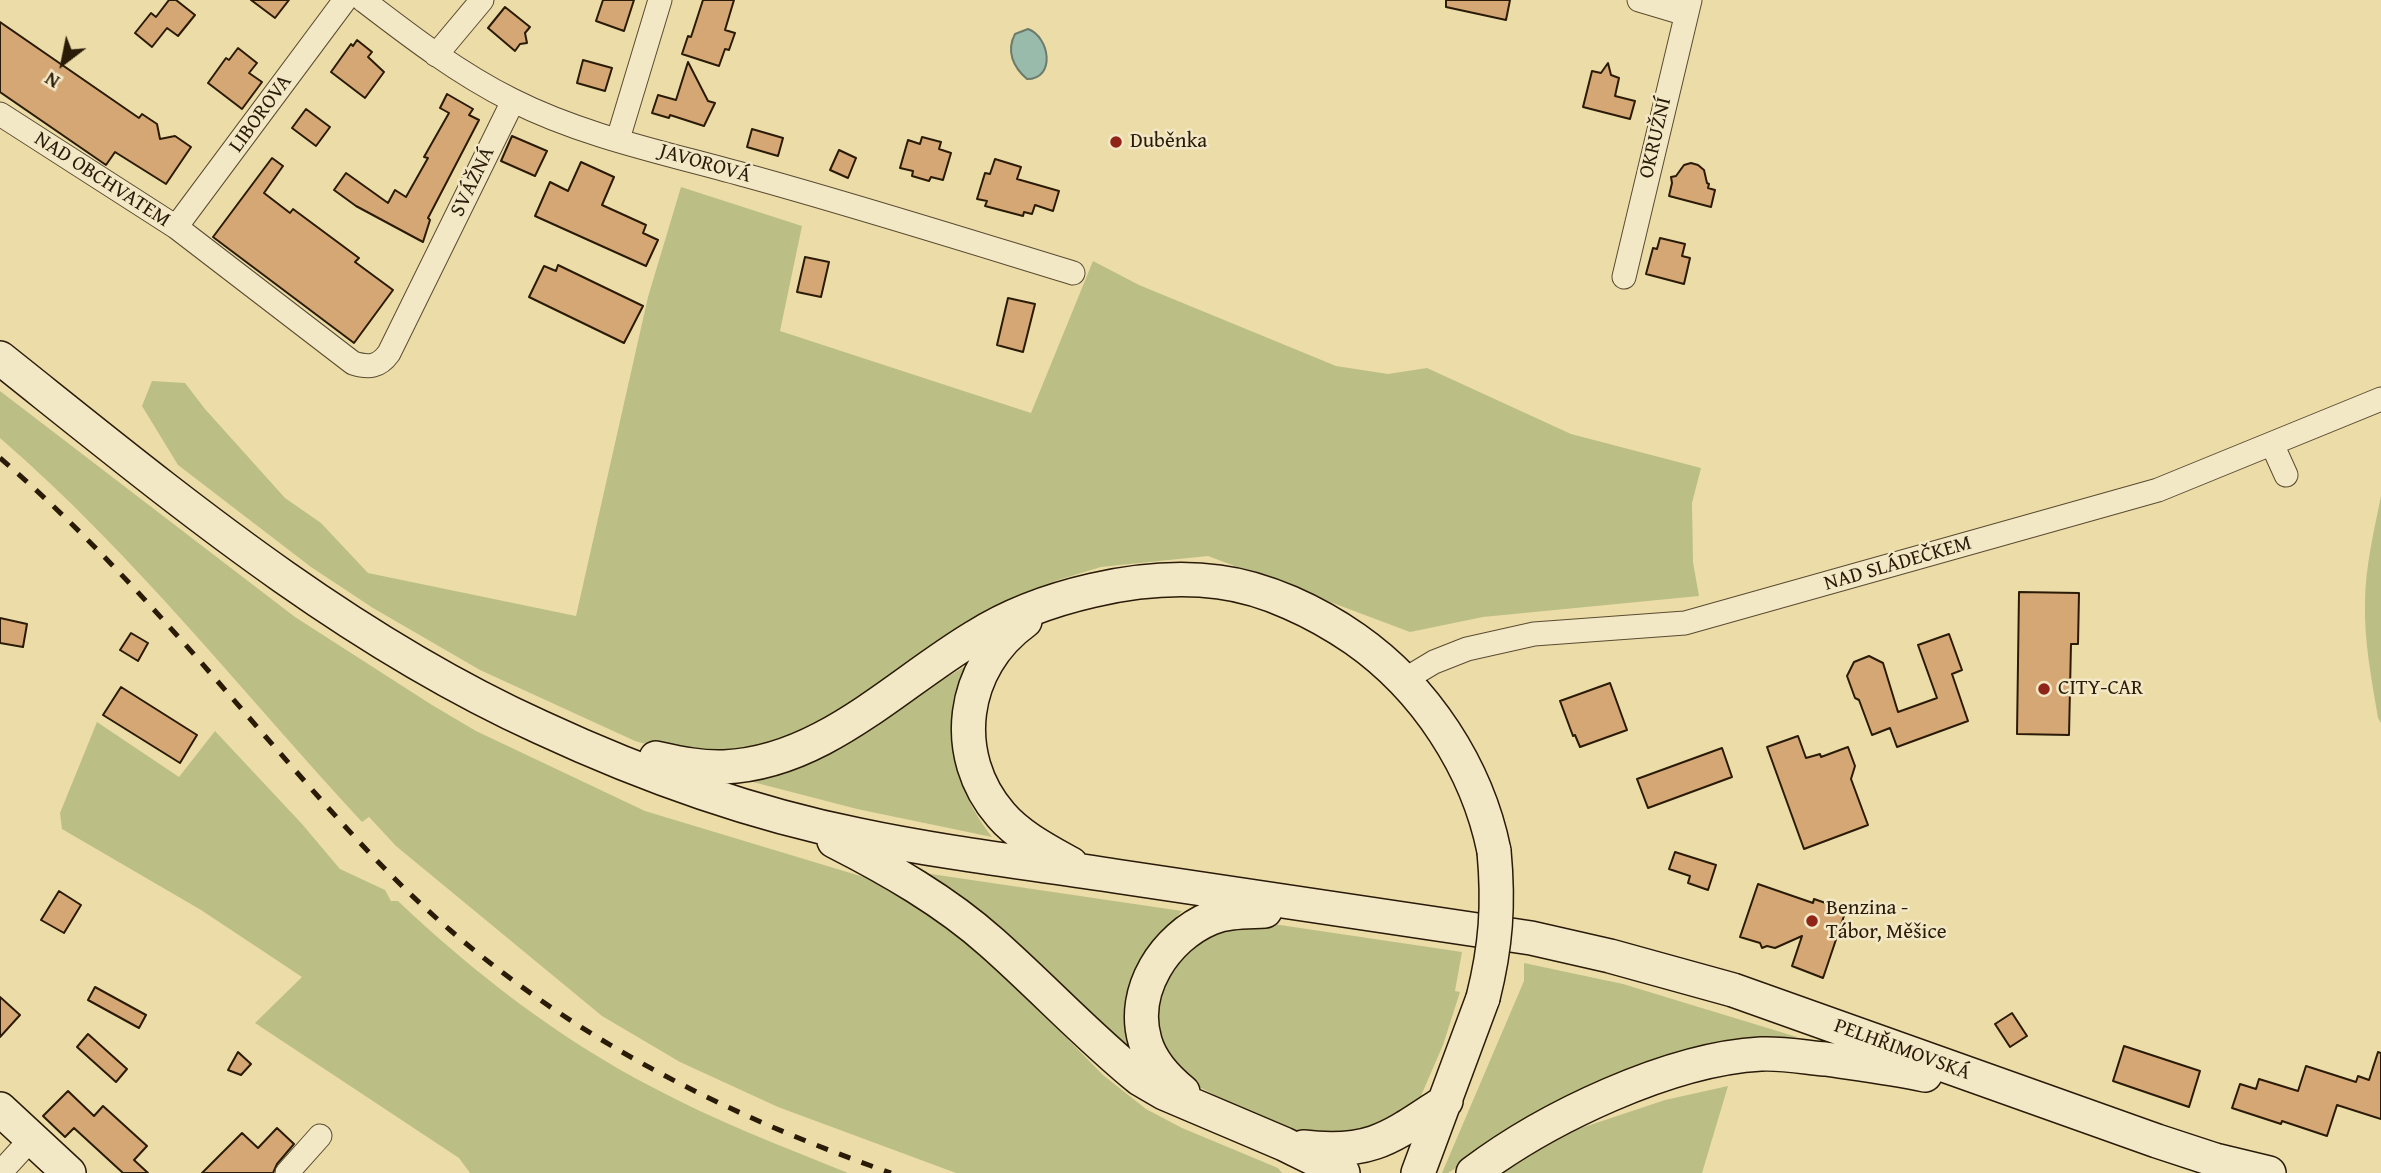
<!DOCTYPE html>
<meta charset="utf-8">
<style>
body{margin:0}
#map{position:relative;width:2381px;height:1173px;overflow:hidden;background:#ecdca8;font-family:"Gentium Book Plus",serif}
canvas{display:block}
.north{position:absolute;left:28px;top:28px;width:70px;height:70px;-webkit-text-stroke:5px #f3e8c6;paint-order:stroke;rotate:212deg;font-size:19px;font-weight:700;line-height:28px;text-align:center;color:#2a1b09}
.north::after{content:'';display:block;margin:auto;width:24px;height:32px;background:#2a1b09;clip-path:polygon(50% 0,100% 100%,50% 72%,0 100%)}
</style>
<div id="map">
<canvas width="2381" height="1173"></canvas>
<div class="north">N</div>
</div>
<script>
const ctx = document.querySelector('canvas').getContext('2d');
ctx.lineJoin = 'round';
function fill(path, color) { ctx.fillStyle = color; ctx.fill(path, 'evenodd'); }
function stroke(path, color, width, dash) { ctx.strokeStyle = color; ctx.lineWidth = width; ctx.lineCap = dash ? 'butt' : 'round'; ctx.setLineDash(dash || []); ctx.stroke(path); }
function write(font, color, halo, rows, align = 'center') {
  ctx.font = font + ' "Gentium Book Plus",serif'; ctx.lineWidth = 5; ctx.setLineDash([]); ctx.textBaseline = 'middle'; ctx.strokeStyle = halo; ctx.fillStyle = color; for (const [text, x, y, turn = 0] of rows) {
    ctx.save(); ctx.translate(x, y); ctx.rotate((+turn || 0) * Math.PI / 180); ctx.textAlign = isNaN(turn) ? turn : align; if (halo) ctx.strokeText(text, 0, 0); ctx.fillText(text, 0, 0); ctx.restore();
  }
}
const green = new Path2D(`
 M681,187L802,226L780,331L1031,413L1093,261L1139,285L1336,366L1388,374L1427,368L1571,434L1701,468L1692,503L1693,562L1699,596L1483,617L1410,632L1208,556L1101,567L1055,581L922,658L804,737L744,756L664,749L635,741L480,670L373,608L311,567L178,465L142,406L152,381L185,383L205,409L285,498L321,523L368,573L576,616L648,297Z
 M0,391L295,617L432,705L476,731L645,811L867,878L905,893L978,948L1103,1075L1146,1109L1182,1128L1278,1168L1282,1173H956L778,1107L680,1062L602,1016L396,846L369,817L362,822C242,692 134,554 0,438Z
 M2381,496V723L2378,718C2372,681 2364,642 2365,604C2365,568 2374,531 2381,496Z
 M983,656C974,672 959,692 955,710C944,755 965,802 992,837L857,809L753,782C820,769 862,731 918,695C939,681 961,669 983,656Z
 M97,722L179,777L215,731L302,824L340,869L385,890L391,901H398C474,973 558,1038 652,1087C715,1121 782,1146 848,1173H470L459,1158L255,1023L302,977L201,910L62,829L60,813Z
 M924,873L1182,911L1150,947L1132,1055Z
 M1253,921L1462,952L1455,991L1460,992L1443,1045L1417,1105L1397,1119L1321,1140L1237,1107L1192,1083L1165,1057L1155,1021L1167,971L1197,936Z
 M1524,963L1623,984L1797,1037L1743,1040L1568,1096L1448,1173H1442L1524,981Z
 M1728,1086L1702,1173H1503L1566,1133L1665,1100Z`);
const water = new Path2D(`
 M1028,29C1050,37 1056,79 1027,79C1013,67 1006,51 1015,34Z`);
const building = new Path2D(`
 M169,0H176L195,15L178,36L167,28L152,47L135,33L151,13L156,17Z
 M251,0H289L275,18Z
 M603,0H634L624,31L596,21Z
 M703,0H734L725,30L735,33L729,50L725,49L719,66L682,54L688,36L691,37Z
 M1446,0H1510L1506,20L1446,7Z
 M505,7L530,27L525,33L527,43L520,44L515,51L488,28Z
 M0,22L139,118L142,114L157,124L160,139L175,136L191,147L166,184L115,152L106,165L0,92Z
 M357,40L372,52L368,57L384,72L365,98L331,72L351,44L353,46Z
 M238,48L257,63L249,73L262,82L242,109L208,83L226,58L229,60Z
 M583,60L612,68L605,91L577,83Z
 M688,62L708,101L715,103L704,126L670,115L669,118L652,113L658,95L676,100Z
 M1608,63L1611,75L1619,78L1615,96L1635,101L1630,119L1583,107L1592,71L1601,73Z
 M447,94L473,109L469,115L479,120L428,218L430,220L423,242L356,206L334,190L346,173L388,203L395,190L406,197L428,158L424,157L449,113L440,108Z
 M306,109L330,127L316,146L292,128Z
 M752,129L783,138L778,156L747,147Z
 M512,136L547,151L535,176L501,161Z
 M922,137L941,142L939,149L951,153L943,180L931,177L929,181L912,176L913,171L900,168L908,140L920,144Z
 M839,150L856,158L848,178L830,170Z
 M272,158L283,166L264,193L290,213L293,209L359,258L355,262L393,290L354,343L213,237Z
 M995,159L1021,167L1017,179L1059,191L1053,211L1035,205L1032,214L1024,212L1023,216L985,206L987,201L977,199L985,173L990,174Z
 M581,162L614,177L602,205L646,225L643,233L658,240L646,266L535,216L550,182L568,191Z
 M1691,163L1698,165L1704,170L1707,183L1709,184L1708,188L1715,190L1711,207L1669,196L1672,183L1671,177L1676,176L1684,165Z
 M1660,238L1685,244L1682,256L1690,258L1684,284L1646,274L1653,248L1657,249Z
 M805,257L829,262L821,297L797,292Z
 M558,265L643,306L624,343L529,297L544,266L556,271Z
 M1008,298L1035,304L1023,352L997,345Z
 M2019,592L2079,593L2078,644H2071L2069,735L2017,734Z
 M0,618L27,624L23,647L0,643Z
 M131,633L148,643L138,661L120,650Z
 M1949,634L1962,670L1952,674L1968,721L1897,747L1890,728L1872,735L1859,700L1855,698L1847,676L1854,662L1869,656L1883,663L1898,712L1937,698L1918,645Z
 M1610,683L1627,730L1580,747L1575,735L1573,736L1560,701Z
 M121,687L197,735L180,763L103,715Z
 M1798,736L1806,758L1820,754L1821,757L1848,747L1855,766L1851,779L1868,825L1804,849L1767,747Z
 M1722,748L1732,777L1648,808L1637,779Z
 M1675,852L1716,865L1708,890L1688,883L1690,876L1669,869Z
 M1758,884L1813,903L1814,899L1846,910L1823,978L1792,966L1802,936L1775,948L1767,946L1762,948L1760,943L1740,937Z
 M59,891L81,905L64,933L41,920Z
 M95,987L146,1015L139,1028L88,1000Z
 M0,997L20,1015L0,1037Z
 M2012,1013L2027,1036L2010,1047L1995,1024Z
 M88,1034L127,1069L116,1082L77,1047Z
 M2124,1046L2200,1071L2189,1107L2113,1081Z
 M238,1052L251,1064L241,1075L228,1070Z
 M2378,1052L2381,1053V1119L2337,1105L2327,1136L2282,1121L2281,1124L2232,1108L2240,1084L2256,1089L2259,1079L2298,1091L2306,1066L2356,1082L2358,1076L2369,1080Z
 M68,1091L94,1116L103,1106L147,1146L134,1160L148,1173H123L74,1128L65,1137L43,1116Z
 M277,1128L294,1144L277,1164L273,1173H202L242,1133L258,1148Z`);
const street = new Path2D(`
 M363,0C410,36 458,73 512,100C585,137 670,154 748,176C857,206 965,240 1073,273
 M1639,0L1686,14
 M436,55L482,0
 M0,114L176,227L353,363C369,368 379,367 389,353L513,101
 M618,139L660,0
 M176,227L345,0
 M1624,277L1690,0
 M2272,444L2286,475
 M1404,680L1434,662L1467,649L1534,634L1685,623L2158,490L2381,399
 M0,1173L32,1138
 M287,1173L320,1136`);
const secondary = new Path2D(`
 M0,358C171,494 340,636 540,727C641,774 749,813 858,835C943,853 1029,863 1115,876C1254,897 1392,917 1531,938L1610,956L1733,990L2157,1141L2215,1160L2269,1173
 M1025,621C961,667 949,755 1001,815C1019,836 1046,850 1071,864
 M656,758C679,763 701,768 724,767C822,763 895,685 975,637C1040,596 1142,572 1219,582C1266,588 1316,612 1355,639C1425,688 1477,767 1494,851
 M834,841C889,869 945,901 991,942C1042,987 1088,1037 1140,1079L1164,1093L1284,1144L1343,1173
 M1183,1092C1167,1079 1151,1062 1145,1041C1130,991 1165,937 1211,918C1228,911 1247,912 1265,911
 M0,1109L69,1173
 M1303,1147C1372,1155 1391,1137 1446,1101
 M1418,1173L1483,998
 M1473,1173C1546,1118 1669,1059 1761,1054C1782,1053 1804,1057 1825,1059C1859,1064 1892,1068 1925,1075`);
const rail = new Path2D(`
 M0,458C98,542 181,639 265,736C324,803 382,872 450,930C581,1043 729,1116 891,1173`);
const secondaryBridge = new Path2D(`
 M1483,998C1496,946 1499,905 1494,851`);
const markers = [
 [1116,142,7,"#8f2418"],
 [2044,689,7,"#8f2418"],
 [1812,921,7,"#8f2418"]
];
const streetNames = [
 ["LIBOROVA",261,114,-54],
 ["OKRUŽNÍ",1656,138,-77],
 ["JAVOROVÁ",705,164,16],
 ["NAD OBCHVATEM",102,180,33],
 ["SVÁŽNÁ",473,182,-64],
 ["NAD SLÁDEČKEM",1898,564,-16],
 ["PELHŘIMOVSKÁ",1902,1050,20]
];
const poiNames = [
 ["Duběnka",1130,142],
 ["CITY-CAR",2058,689],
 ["Benzina -",1826,909],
 ["Tábor, Měšice",1826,933]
];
fill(green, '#bbbf85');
fill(water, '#99bbab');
stroke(water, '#6d7b6a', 2);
fill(building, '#d5a774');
stroke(building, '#2a1b09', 2);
stroke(street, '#5a4b31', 25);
stroke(secondary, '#2a1b09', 36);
stroke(street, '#f3e8c6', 23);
stroke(secondary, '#f3e8c6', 33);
stroke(rail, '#2a1b09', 5, [12, 12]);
stroke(secondaryBridge, '#2a1b09', 36, []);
stroke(secondaryBridge, '#f3e8c6', 33);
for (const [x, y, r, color] of markers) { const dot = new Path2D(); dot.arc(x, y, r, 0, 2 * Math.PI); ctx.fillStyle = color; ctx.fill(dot); stroke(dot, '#f3e8c6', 2.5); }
write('21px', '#2a1b09', '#f3e8c6', streetNames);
write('21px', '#2a1b09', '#f3e8c6', poiNames, 'left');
</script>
